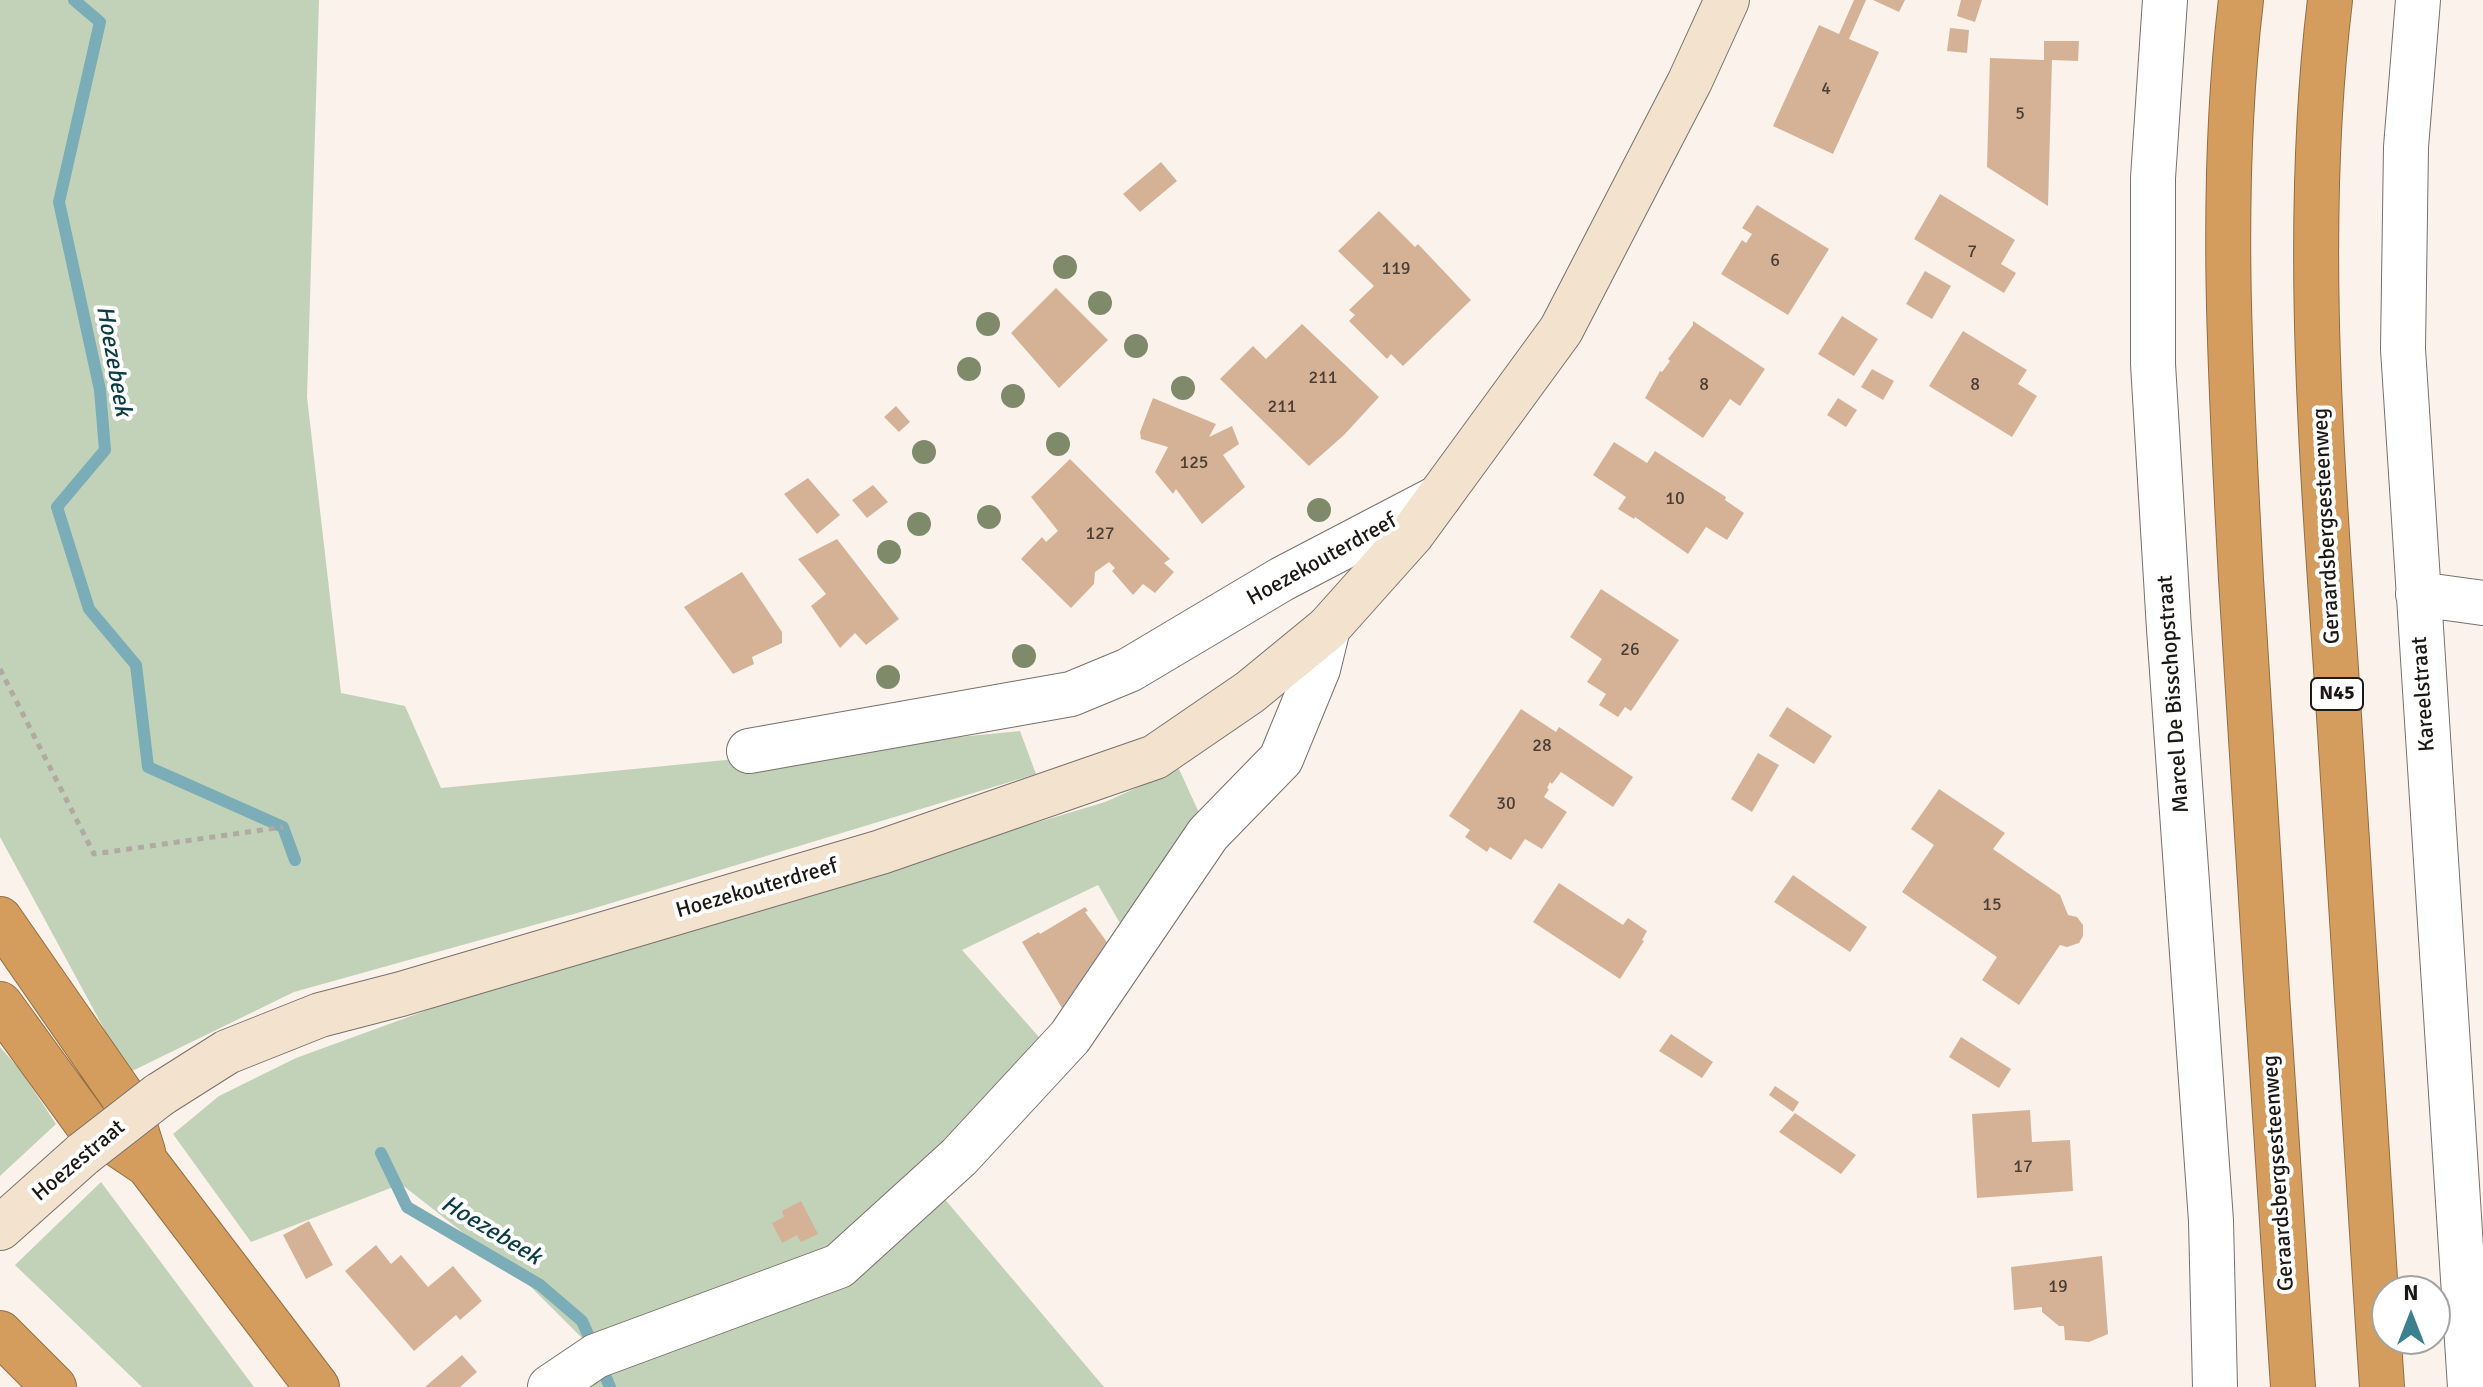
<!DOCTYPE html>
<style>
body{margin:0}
#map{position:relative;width:2483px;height:1387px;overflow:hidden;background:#fbf2ec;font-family:Signika,sans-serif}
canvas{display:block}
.north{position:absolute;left:2371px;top:1275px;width:80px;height:80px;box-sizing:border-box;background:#fff;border:2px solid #a4a3a1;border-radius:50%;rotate:0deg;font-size:22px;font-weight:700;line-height:32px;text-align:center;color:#1b1815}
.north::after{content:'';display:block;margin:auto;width:28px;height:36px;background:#3b808e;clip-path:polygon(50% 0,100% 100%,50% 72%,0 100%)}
</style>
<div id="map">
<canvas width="2483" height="1387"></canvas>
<div class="north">N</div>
</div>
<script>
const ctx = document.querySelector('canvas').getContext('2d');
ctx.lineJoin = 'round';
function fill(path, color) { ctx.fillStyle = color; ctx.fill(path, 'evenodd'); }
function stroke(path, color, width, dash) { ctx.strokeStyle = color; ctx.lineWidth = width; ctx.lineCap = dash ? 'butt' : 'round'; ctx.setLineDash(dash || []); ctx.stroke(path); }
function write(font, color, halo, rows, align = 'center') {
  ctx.font = font + ' Signika,sans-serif'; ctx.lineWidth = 8; ctx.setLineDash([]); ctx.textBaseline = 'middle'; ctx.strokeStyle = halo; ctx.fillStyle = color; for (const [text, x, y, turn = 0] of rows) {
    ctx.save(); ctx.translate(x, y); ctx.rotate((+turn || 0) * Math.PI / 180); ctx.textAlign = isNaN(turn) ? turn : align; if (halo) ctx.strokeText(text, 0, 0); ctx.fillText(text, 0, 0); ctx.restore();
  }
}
const green = new Path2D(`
 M0,0H319L307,397L341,693L405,706L441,788L1020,731L1036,774L595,908L294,992L128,1073L0,837Z
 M1179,769L1200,815L1121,925L1098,885L962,950L1046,1045L834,1251L591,1347L526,1282L401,1184L251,1242L173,1134L219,1096L296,1058L485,989L1105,802Z
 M0,1047L21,1071L56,1124L0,1176Z
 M101,1182L254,1387H142L15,1265Z
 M943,1197L1104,1387H570Z`);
const stream = new Path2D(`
 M74,0L100,22L59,202L100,390L105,450L57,507L89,609L136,665L148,767L283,827L295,860
 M381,1153L407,1207L540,1285L582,1321L590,1339
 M604,1373L610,1387`);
const building = new Path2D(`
 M1854,0H1866L1849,39L1879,52L1833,154L1773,126L1819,25L1839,34Z
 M1873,0H1905L1899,12Z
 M1961,0H1982L1975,22L1957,16Z
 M1950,28L1969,30L1967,53L1947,51Z
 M2044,41H2079L2078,61L2052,60L2048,206L1987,167L1990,58L2044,60Z
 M1161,162L1177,181L1140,212L1123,194Z
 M1940,194L2015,240L2001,264L2016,273L2004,293L1914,239Z
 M1757,205L1829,249L1788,315L1721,274L1742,240L1746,243L1752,234L1742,228Z
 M1379,211L1415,247L1418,244L1471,300L1403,366L1391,354L1387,359L1349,321L1355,315L1349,310L1374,286L1338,251Z
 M1925,271L1951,286L1932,319L1906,304Z
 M1056,288L1108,340L1059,388L1011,333Z
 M1842,316L1878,339L1854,376L1818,354Z
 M1693,321L1765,369L1740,406L1730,399L1703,438L1645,398L1660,371L1662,372L1670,361L1668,359L1693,325Z
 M1302,324L1379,397L1344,435L1309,466L1220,379L1253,346L1266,359Z
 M1963,331L2027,370L2018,384L2037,396L2012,437L1929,386Z
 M1872,369L1894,381L1883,400L1861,387Z
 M1153,398L1216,424L1209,437L1232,426L1239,444L1223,455L1245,487L1202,524L1176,489L1173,494L1155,472L1168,447L1141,439L1140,432Z
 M1838,398L1857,410L1846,427L1827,415Z
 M896,406L910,422L899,432L884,417Z
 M1614,442L1647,463L1655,451L1726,497L1725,500L1744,513L1727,540L1706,527L1688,554L1635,517L1634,519L1618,509L1626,497L1593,475Z
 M1070,459L1170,559L1164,563L1174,572L1155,593L1143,584L1133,595L1112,571L1115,568L1109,562L1095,572L1094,584L1071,608L1021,559L1042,537L1046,542L1058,531L1031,497Z
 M808,478L840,515L817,534L784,494Z
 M873,485L888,502L867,518L852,500Z
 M837,539L899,619L866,645L855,633L840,648L811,606L826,594L798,559Z
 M742,572L782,632V643L752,657L754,664L733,674L684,607Z
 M1601,589L1679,640L1631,711L1625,707L1618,717L1599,705L1606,694L1587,682L1602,659L1570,637Z
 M1787,707L1832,736L1814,764L1769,736Z
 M1521,709L1556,732L1559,727L1633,777L1613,807L1561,772L1552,784L1550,782L1547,788L1549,789L1544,797L1567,812L1542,849L1525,839L1511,860L1490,847L1487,852L1465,837L1470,830L1449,816Z
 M1758,753L1779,765L1752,812L1731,799Z
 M1939,789L2005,833L1993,849L2060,895L2068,915L2077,917L2083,925V936L2079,943L2067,947L2060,945L2019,1005L1982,980L1997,957L1902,892L1934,845L1911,829Z
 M1793,875L1867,927L1850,952L1774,902Z
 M1559,883L1623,925L1628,918L1647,931L1642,940L1644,941L1620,979L1533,922Z
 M1085,907L1088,911L1085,912L1107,942L1062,1008L1022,942L1039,932L1040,934Z
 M1671,1034L1713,1062L1702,1078L1659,1051Z
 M1961,1037L2011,1069L1999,1088L1949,1057Z
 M1775,1086L1799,1102L1793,1112L1769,1095Z
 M2030,1110L2032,1142L2070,1140L2073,1191L1977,1198L1972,1114Z
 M1795,1113L1856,1155L1841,1174L1779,1132Z
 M801,1201L818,1234L801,1242L797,1235L782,1243L772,1223L784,1217L782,1211Z
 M309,1221L333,1265L306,1279L283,1235Z
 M376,1245L391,1264L401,1255L428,1287L453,1266L482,1301L460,1320L456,1315L414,1351L345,1271Z
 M2102,1256L2108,1334L2089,1342L2065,1340L2064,1326H2059L2042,1312V1307L2014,1310L2011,1267Z
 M462,1355L477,1372L460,1387H425Z`);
const path = new Path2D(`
 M0,669L94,854L283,827`);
const street = new Path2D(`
 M2165,0L2153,178V364L2169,629L2211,1221L2215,1387
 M2418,0L2406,147L2403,349L2470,1387
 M2418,594L2483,603
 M749,751L1071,694L1129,670L1282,579L1439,497
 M550,1387L596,1356L839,1266L959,1157L1070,1037L1208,834L1281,759L1318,669L1328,628`);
const secondary = new Path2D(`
 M159,1095L227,1052L320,1015L401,994L881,852L1155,757L1250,692L1328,628L1412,534L1561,330L1690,81L1727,0
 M0,1228L83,1154`);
const highway = new Path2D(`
 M2241,0C2218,192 2231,386 2241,579C2256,848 2276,1118 2293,1387
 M2330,0C2303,222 2321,447 2336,669C2351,909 2366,1148 2382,1387
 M0,919L128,1104L143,1152
 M0,1004L87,1124L148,1165L317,1387
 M0,1333L54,1387`);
const secondaryBridge = new Path2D(`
 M83,1154L159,1095`);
const trees = [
 [1065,267],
 [1100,303],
 [988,324],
 [1136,346],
 [969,369],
 [1183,388],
 [1013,396],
 [1058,444],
 [924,452],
 [1319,510],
 [989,517],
 [919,524],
 [889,552],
 [1024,656],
 [888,677]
];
const numberNames = [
 ["4",1826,89],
 ["5",2020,114],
 ["7",1972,252],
 ["6",1775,261],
 ["119",1396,269],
 ["211",1323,378],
 ["8",1704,385],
 ["8",1975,385],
 ["211",1282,407],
 ["125",1194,463],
 ["10",1675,499],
 ["127",1100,534],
 ["26",1630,650],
 ["28",1542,746],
 ["30",1506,804],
 ["15",1992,905],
 ["17",2023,1167],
 ["19",2058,1287]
];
const shields = [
 [2337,694,52]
];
const shieldNames = [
 ["N45",2337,694]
];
const streetNames = [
 ["Geraardsbergsesteenweg",2327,526,-93],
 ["Hoezekouterdreef",1322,560,-29],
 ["Marcel De Bisschopstraat",2174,694,-94],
 ["Kareelstraat",2424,694,-94],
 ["Hoezekouterdreef",757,889,-16],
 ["Hoezestraat",79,1161,-40],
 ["Geraardsbergsesteenweg",2279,1173,-94]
];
const waterNames = [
 ["Hoezebeek",113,361,80],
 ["Hoezebeek",491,1231,31]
];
fill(green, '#c1d2b8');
stroke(stream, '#7aadb7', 12);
fill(building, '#d5b296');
stroke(street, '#79716c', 46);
stroke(secondary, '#79716c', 46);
stroke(highway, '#946e44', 46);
stroke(path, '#b0a9a4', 5, [6, 6]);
stroke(street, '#fff', 44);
stroke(secondary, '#f2e2ce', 44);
stroke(highway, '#d59d5d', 44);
stroke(secondaryBridge, '#79716c', 46, []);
stroke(secondaryBridge, '#f2e2ce', 44);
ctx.fillStyle = '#7e8a6a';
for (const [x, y] of trees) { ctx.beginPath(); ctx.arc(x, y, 12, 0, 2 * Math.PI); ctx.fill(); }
write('18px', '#4a3e35', null, numberNames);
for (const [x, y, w] of shields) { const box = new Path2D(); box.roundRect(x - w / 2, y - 16, w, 32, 6); ctx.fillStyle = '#fff'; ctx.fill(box); stroke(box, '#1b1815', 2); }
write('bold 20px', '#1b1815', null, shieldNames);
write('22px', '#1b1815', '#fff', streetNames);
write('italic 24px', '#0c3d45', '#fff', waterNames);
</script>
